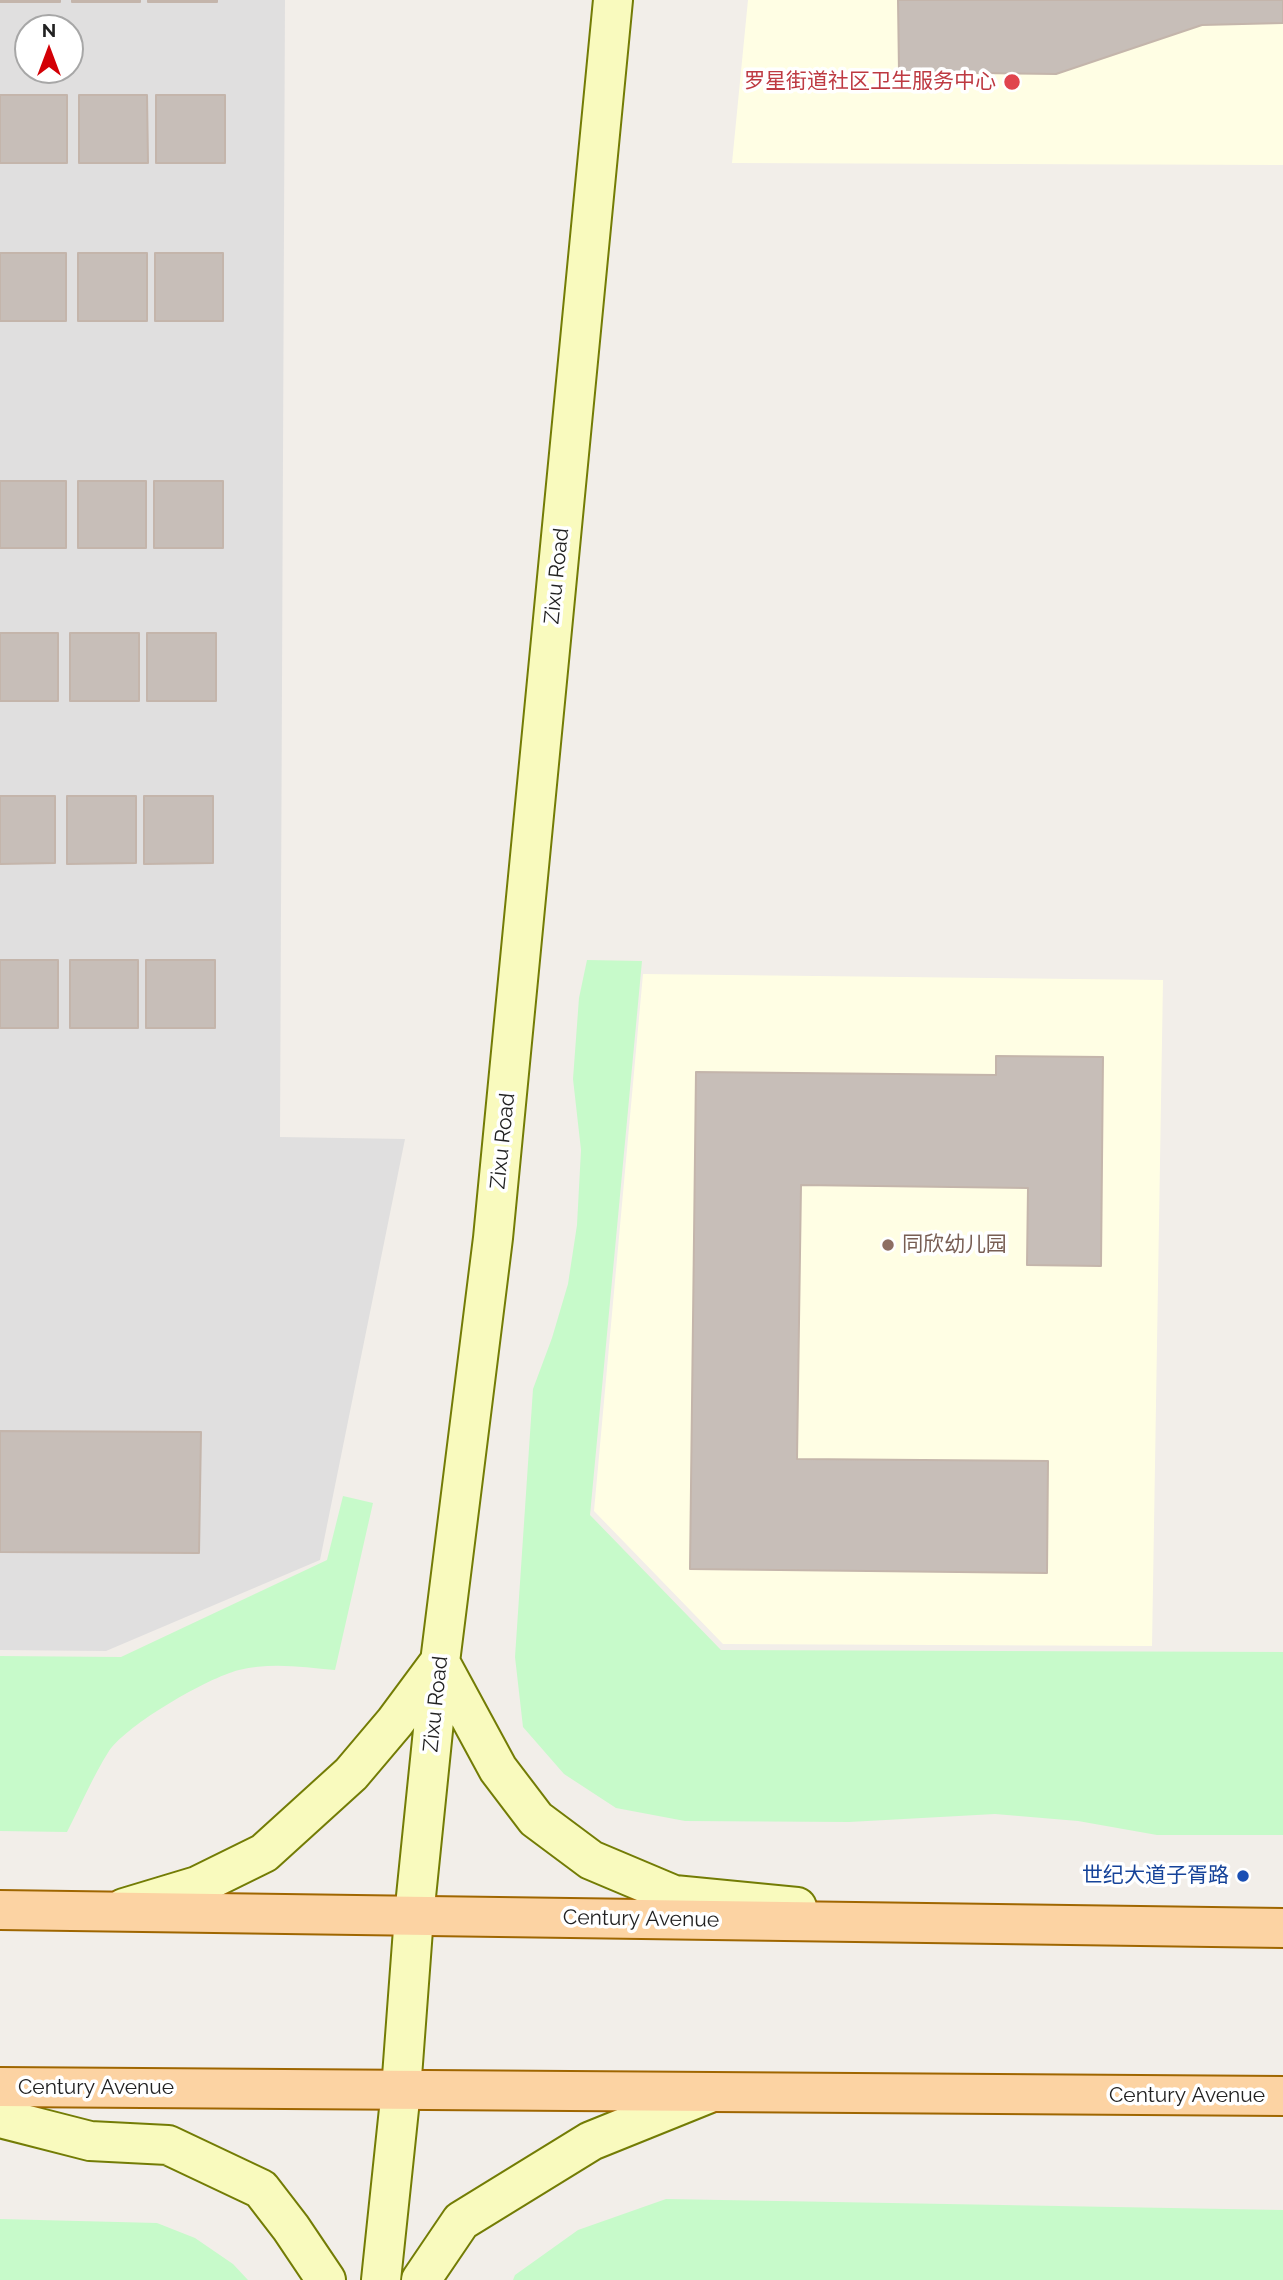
<!DOCTYPE html>
<meta charset="utf-8">
<style>
body{margin:0}
#map{position:relative;width:1283px;height:2280px;overflow:hidden;background:#f2eee9;font-family:Raleway,sans-serif}
canvas{display:block}
.north{position:absolute;left:14px;top:14px;width:70px;height:70px;box-sizing:border-box;background:#fff;border:2px solid #a7a7a7;border-radius:50%;rotate:0deg;font-size:19px;font-weight:700;line-height:28px;text-align:center;color:#222}
.north::after{content:'';display:block;margin:auto;width:24px;height:32px;background:#d30006;clip-path:polygon(50% 0,100% 100%,50% 72%,0 100%)}
</style>
<div id="map">
<canvas width="1283" height="2280"></canvas>
<div class="north">N</div>
</div>
<script>
const ctx = document.querySelector('canvas').getContext('2d');
ctx.lineJoin = 'round';
function fill(path, color) { ctx.fillStyle = color; ctx.fill(path, 'evenodd'); }
function stroke(path, color, width, dash) { ctx.strokeStyle = color; ctx.lineWidth = width; ctx.lineCap = dash ? 'butt' : 'round'; ctx.setLineDash(dash || []); ctx.stroke(path); }
function write(font, color, halo, rows, align = 'center') {
  ctx.font = font + ' Raleway,"Noto Sans SC",sans-serif'; ctx.lineWidth = 7; ctx.setLineDash([]); ctx.textBaseline = 'middle'; ctx.strokeStyle = halo; ctx.fillStyle = color; for (const [text, x, y, turn = 0] of rows) {
    ctx.save(); ctx.translate(x, y); ctx.rotate((+turn || 0) * Math.PI / 180); ctx.textAlign = isNaN(turn) ? turn : align; if (halo) ctx.strokeText(text, 0, 0); ctx.fillText(text, 0, 0); ctx.restore();
  }
}
const residential = new Path2D(`
 M0,0H285L280,1137L405,1139L320,1560L106,1651L0,1650ZM28,28H70V70H28Z`);
const education = new Path2D(`
 M748,0H1283V165L732,163Z
 M643,974L1163,980L1152,1646L723,1644L594,1511Z`);
const park = new Path2D(`
 M587,960L642,961L590,1515L721,1650L1283,1652V1835H1157L1078,1821L995,1814L849,1822L685,1821L616,1808L564,1774L523,1727L515,1657L533,1389L552,1338L568,1284L577,1225L581,1150L573,1079L579,998Z
 M343,1496L373,1503L335,1670C304,1667 270,1662 239,1670C207,1678 128,1724 109,1751C93,1776 81,1805 67,1832L0,1831V1656L121,1657L327,1560Z
 M666,2199L1283,2210V2280H513L515,2275L578,2230Z
 M0,2219L157,2223L195,2238L233,2264L248,2280H0Z`);
const building = new Path2D(`
 M0,0H60V2H0Z
 M72,0H140V2H72Z
 M148,0H217V2H148Z
 M898,0H1283V23L1202,25L1056,74L899,72Z
 M0,95H67V163H0Z
 M79,95H147L148,163H79Z
 M156,95H225V163H156Z
 M0,253H66V321H0Z
 M78,253H147V321H78Z
 M155,253H223V321H155Z
 M0,481H66V548H0Z
 M78,481H146V548H78Z
 M154,481H223V548H154Z
 M0,633H58V701H0Z
 M70,633H139V701H70Z
 M147,633H216V701H147Z
 M0,796H55V863L0,864Z
 M67,796H136V863L67,864Z
 M144,796H213V863L144,864Z
 M0,960H58V1028H0Z
 M70,960H138V1028H70Z
 M146,960H215V1028H146Z
 M996,1056L1103,1057L1101,1266L1027,1265L1028,1188L801,1185L797,1459L1048,1461L1047,1573L690,1569L696,1072L996,1075Z
 M0,1431L201,1432L199,1553L0,1552Z`);
const secondary = new Path2D(`
 M440,1662L498,1769L536,1819L591,1860L674,1895L797,1907
 M124,1908L197,1886L264,1853L351,1774L395,1722L438,1664
 M0,2118L90,2141L168,2145L261,2189L291,2228L326,2280
 M381,2280L401,2090L414,1916L440,1662L493,1238L613,0
 M421,2280L461,2221L591,2141L710,2093`);
const primary = new Path2D(`
 M0,1910L1283,1928
 M0,2087L1283,2096`);
const markers = [
 [1012,82,9,"#e0444e"],
 [888,1245,7,"#8d6e63"],
 [1243,1876,7,"#1a4fb4"]
];
const healthNames = [
 ["罗星街道社区卫生服务中心",996,82]
];
const streetNames = [
 ["Zixu Road",557,576,-84],
 ["Zixu Road",503,1141,-84],
 ["Zixu Road",436,1704,-84],
 ["Century Avenue",641,1919,1],
 ["Century Avenue",96,2088],
 ["Century Avenue",1187,2096]
];
const educationNames = [
 ["同欣幼儿园",902,1245]
];
const transitNames = [
 ["世纪大道子胥路",1229,1876]
];
fill(residential, '#e0dfdf');
fill(education, '#fffee4');
fill(park, '#c7faca');
fill(building, '#c7beb8');
stroke(building, '#c4b5ab', 2);
stroke(secondary, '#737c05', 42);
stroke(primary, '#9f6600', 42);
stroke(secondary, '#f9fabe', 38);
stroke(primary, '#fcd3a3', 38);
for (const [x, y, r, color] of markers) { const dot = new Path2D(); dot.arc(x, y, r, 0, 2 * Math.PI); ctx.fillStyle = color; ctx.fill(dot); stroke(dot, '#fff', 2.5); }
write('21px', '#be3a42', '#fff', healthNames, 'right');
write('21px', '#222', '#fff', streetNames);
write('21px', '#785e54', '#fff', educationNames, 'left');
write('21px', '#164399', '#fff', transitNames, 'right');
</script>
